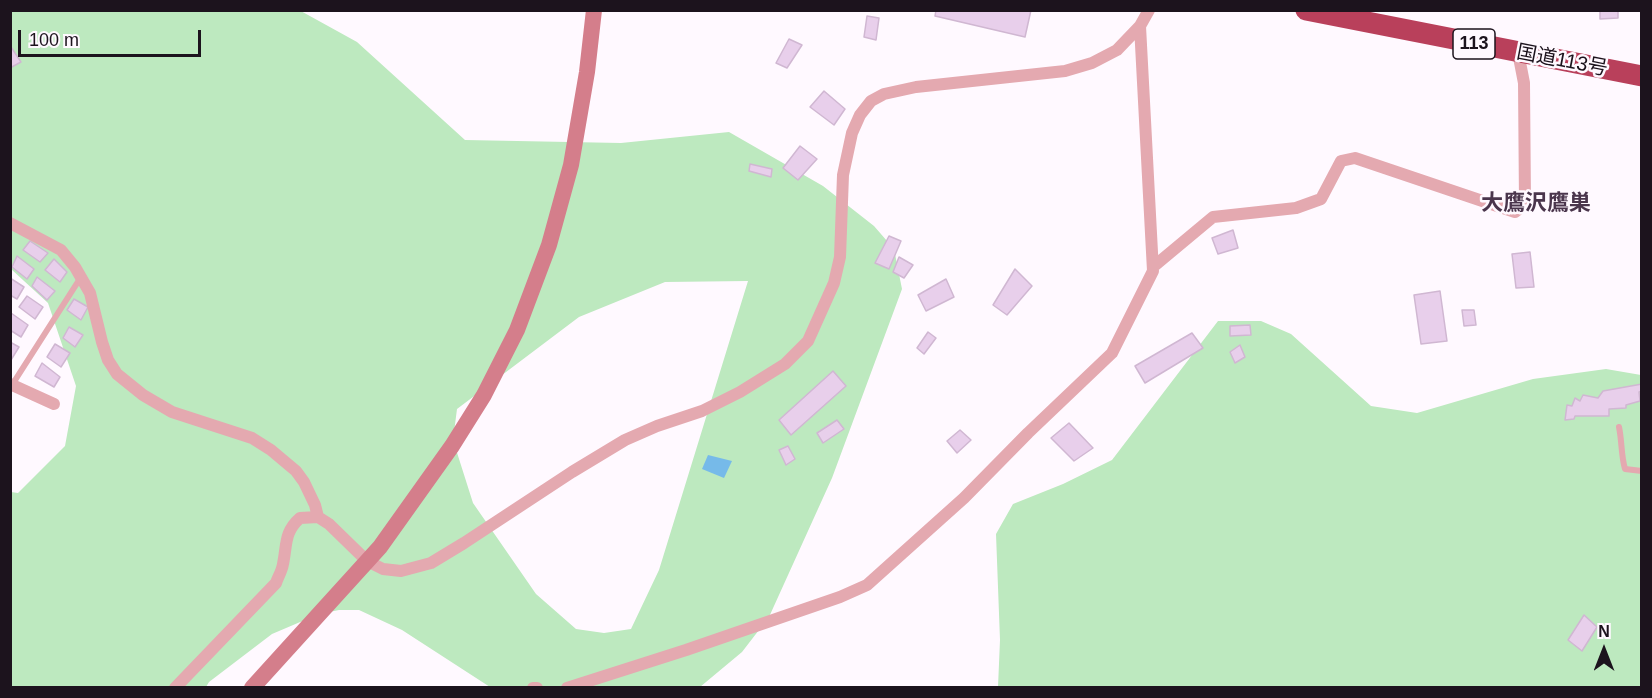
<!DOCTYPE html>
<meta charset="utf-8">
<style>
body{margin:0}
#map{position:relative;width:1652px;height:698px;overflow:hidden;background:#fff9ff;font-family:Arial,sans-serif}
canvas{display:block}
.frame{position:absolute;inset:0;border:12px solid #1c131d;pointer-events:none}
.north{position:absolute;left:1574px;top:620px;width:60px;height:60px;-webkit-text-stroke:4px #fff9ff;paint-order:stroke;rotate:0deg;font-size:16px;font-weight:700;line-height:24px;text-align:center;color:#1c131d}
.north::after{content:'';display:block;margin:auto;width:21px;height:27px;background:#1c131d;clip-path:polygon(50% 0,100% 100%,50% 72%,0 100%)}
.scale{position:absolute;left:18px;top:30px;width:183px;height:27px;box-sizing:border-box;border:3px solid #1c131d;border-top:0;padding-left:8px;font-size:18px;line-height:21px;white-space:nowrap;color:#1c131d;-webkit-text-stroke:4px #fff9ff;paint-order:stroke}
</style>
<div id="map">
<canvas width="1652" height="698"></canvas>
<div class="frame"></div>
<div class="north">N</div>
<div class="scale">100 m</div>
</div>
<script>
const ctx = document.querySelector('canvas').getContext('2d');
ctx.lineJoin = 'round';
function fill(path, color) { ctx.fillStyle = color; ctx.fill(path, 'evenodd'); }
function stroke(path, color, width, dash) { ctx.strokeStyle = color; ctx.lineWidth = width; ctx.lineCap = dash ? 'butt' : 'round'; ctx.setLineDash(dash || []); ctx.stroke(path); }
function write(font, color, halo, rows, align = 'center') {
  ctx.font = font + ' Arial,"Noto Sans JP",sans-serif'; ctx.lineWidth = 5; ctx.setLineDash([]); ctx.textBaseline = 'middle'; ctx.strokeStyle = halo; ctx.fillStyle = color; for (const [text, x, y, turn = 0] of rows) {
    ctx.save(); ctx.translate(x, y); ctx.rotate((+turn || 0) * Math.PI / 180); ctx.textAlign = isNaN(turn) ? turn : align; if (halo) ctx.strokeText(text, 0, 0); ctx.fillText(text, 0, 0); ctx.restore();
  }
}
const green = new Path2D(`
 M299,10L357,42L465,140L621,143L729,132L823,186L874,226L894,249L902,289L832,478L769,617L742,652L700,687H490L402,630L359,610H339L319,614L272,634L209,682L206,687L11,688V492L18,493L65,446L76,386L48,303L11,269V11ZM748,281L659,570L631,629L604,633L576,629L536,594L473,503L453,440L457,409L579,317L665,282Z
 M1218,321H1261L1291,334L1371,406L1417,413L1533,379L1606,369L1641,375V687H998L1000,640L996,534L1013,504L1063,484L1112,460Z`);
const water = new Path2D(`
 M708,455L732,461L724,478L702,469Z`);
const building = new Path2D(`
 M936,10H1031L1025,37L935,16Z
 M1600,10H1618V18L1600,19Z
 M867,16L879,18L876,40L864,37Z
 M789,39L802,45L787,68L776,63Z
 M11,47L21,62L10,68V47Z
 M824,91L845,109L834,125L810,107Z
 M800,146L817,159L798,180L783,168Z
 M750,164L772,169L771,177L749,171Z
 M1233,230L1238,248L1218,254L1212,238Z
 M889,236L901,241L889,269L875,263Z
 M30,241L48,253L40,262L23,250Z
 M1530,252L1534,287L1516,288L1512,254Z
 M17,256L34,269L27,279L12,267Z
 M899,257L913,265L904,278L893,272Z
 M54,259L67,272L60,282L45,270Z
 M1015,269L1032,286L1007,315L993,305Z
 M37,277L55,291L47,300L32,286Z
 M10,278L24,287L17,299L10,295Z
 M946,279L954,297L926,311L918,295Z
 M1440,291L1447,341L1421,344L1414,295Z
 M27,296L43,307L35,319L19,307Z
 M74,299L88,307L81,320L67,310Z
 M1462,310H1474L1476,325L1464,326Z
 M11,313L28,325L21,337L10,330Z
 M1250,325L1251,335L1230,336V326Z
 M69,327L83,335L75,347L63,338Z
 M928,332L936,338L924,354L917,348Z
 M1192,333L1203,348L1145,383L1135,366Z
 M10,342L19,347L11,360H10Z
 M55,344L70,353L61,367L47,357Z
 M1240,345L1245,357L1235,363L1230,352Z
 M42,363L60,377L54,387L35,376Z
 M833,371L846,386L791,435L779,420Z
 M1642,384V391L1639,392L1640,401L1626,405V408L1609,409V416H1575L1574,419L1565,420L1567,405L1572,406L1575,398L1580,401L1583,395L1598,398L1603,391Z
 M837,420L844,429L823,443L817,433Z
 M1069,423L1093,448L1074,461L1051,438Z
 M960,430L971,440L957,453L947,441Z
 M788,446L795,459L786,465L779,450Z
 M1584,615L1597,627L1582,651L1568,640Z`);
const lane = new Path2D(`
 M12,385L81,277
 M1619,427C1622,441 1621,455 1625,469L1642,471`);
const street = new Path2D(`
 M10,223L61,250L75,267L90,293L102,342L108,360L117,374L143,395L172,412L252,438L271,450L296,471L304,482L315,505L318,517
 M1153,267L1213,217L1296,208L1321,199L1341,161L1355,158L1515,212L1525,204L1524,83L1518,52
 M10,384L54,404
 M175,688L276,583C278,577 282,571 283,564C287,545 284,532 300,518L318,517L329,524L367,561L383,569L401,571L431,563L464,543L572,472L625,440L657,426L702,411L740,392L785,364L808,341L834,283L840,257L843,175L852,133L860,115L871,101L884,94L916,87L1065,71L1092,63L1117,50L1140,26L1149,10
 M533,688H537
 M567,688L686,650L840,597L867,585L964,498L1028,433L1112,353L1153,271L1140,26`);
const secondary = new Path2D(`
 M252,688L380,547L452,446L484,395L517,330L549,245L571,165L587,72L594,10`);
const highway = new Path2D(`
 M1306,10L1642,76`);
const shields = [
 [1474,44,42]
];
const shieldNames = [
 ["113",1474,44]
];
const streetNames = [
 ["国道113号",1562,61,11]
];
const quarterNames = [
 ["大鷹沢鷹巣",1536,204]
];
fill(green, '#bde9bf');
fill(water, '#76bae9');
fill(building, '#e8cfeb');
stroke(building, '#d0b7d2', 1.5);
stroke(lane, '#e4a9b0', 6);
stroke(street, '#e4a9b0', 12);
stroke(secondary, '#d47e8b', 16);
stroke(highway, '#b9405b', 21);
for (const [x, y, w] of shields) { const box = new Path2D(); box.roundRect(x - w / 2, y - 15, w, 30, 4.5); ctx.fillStyle = '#fff9ff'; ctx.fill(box); stroke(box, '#1c131d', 1.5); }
write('bold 18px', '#1c131d', null, shieldNames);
write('20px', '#1c131d', '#fff9ff', streetNames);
write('bold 22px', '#4a354c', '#fff9ff', quarterNames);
</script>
